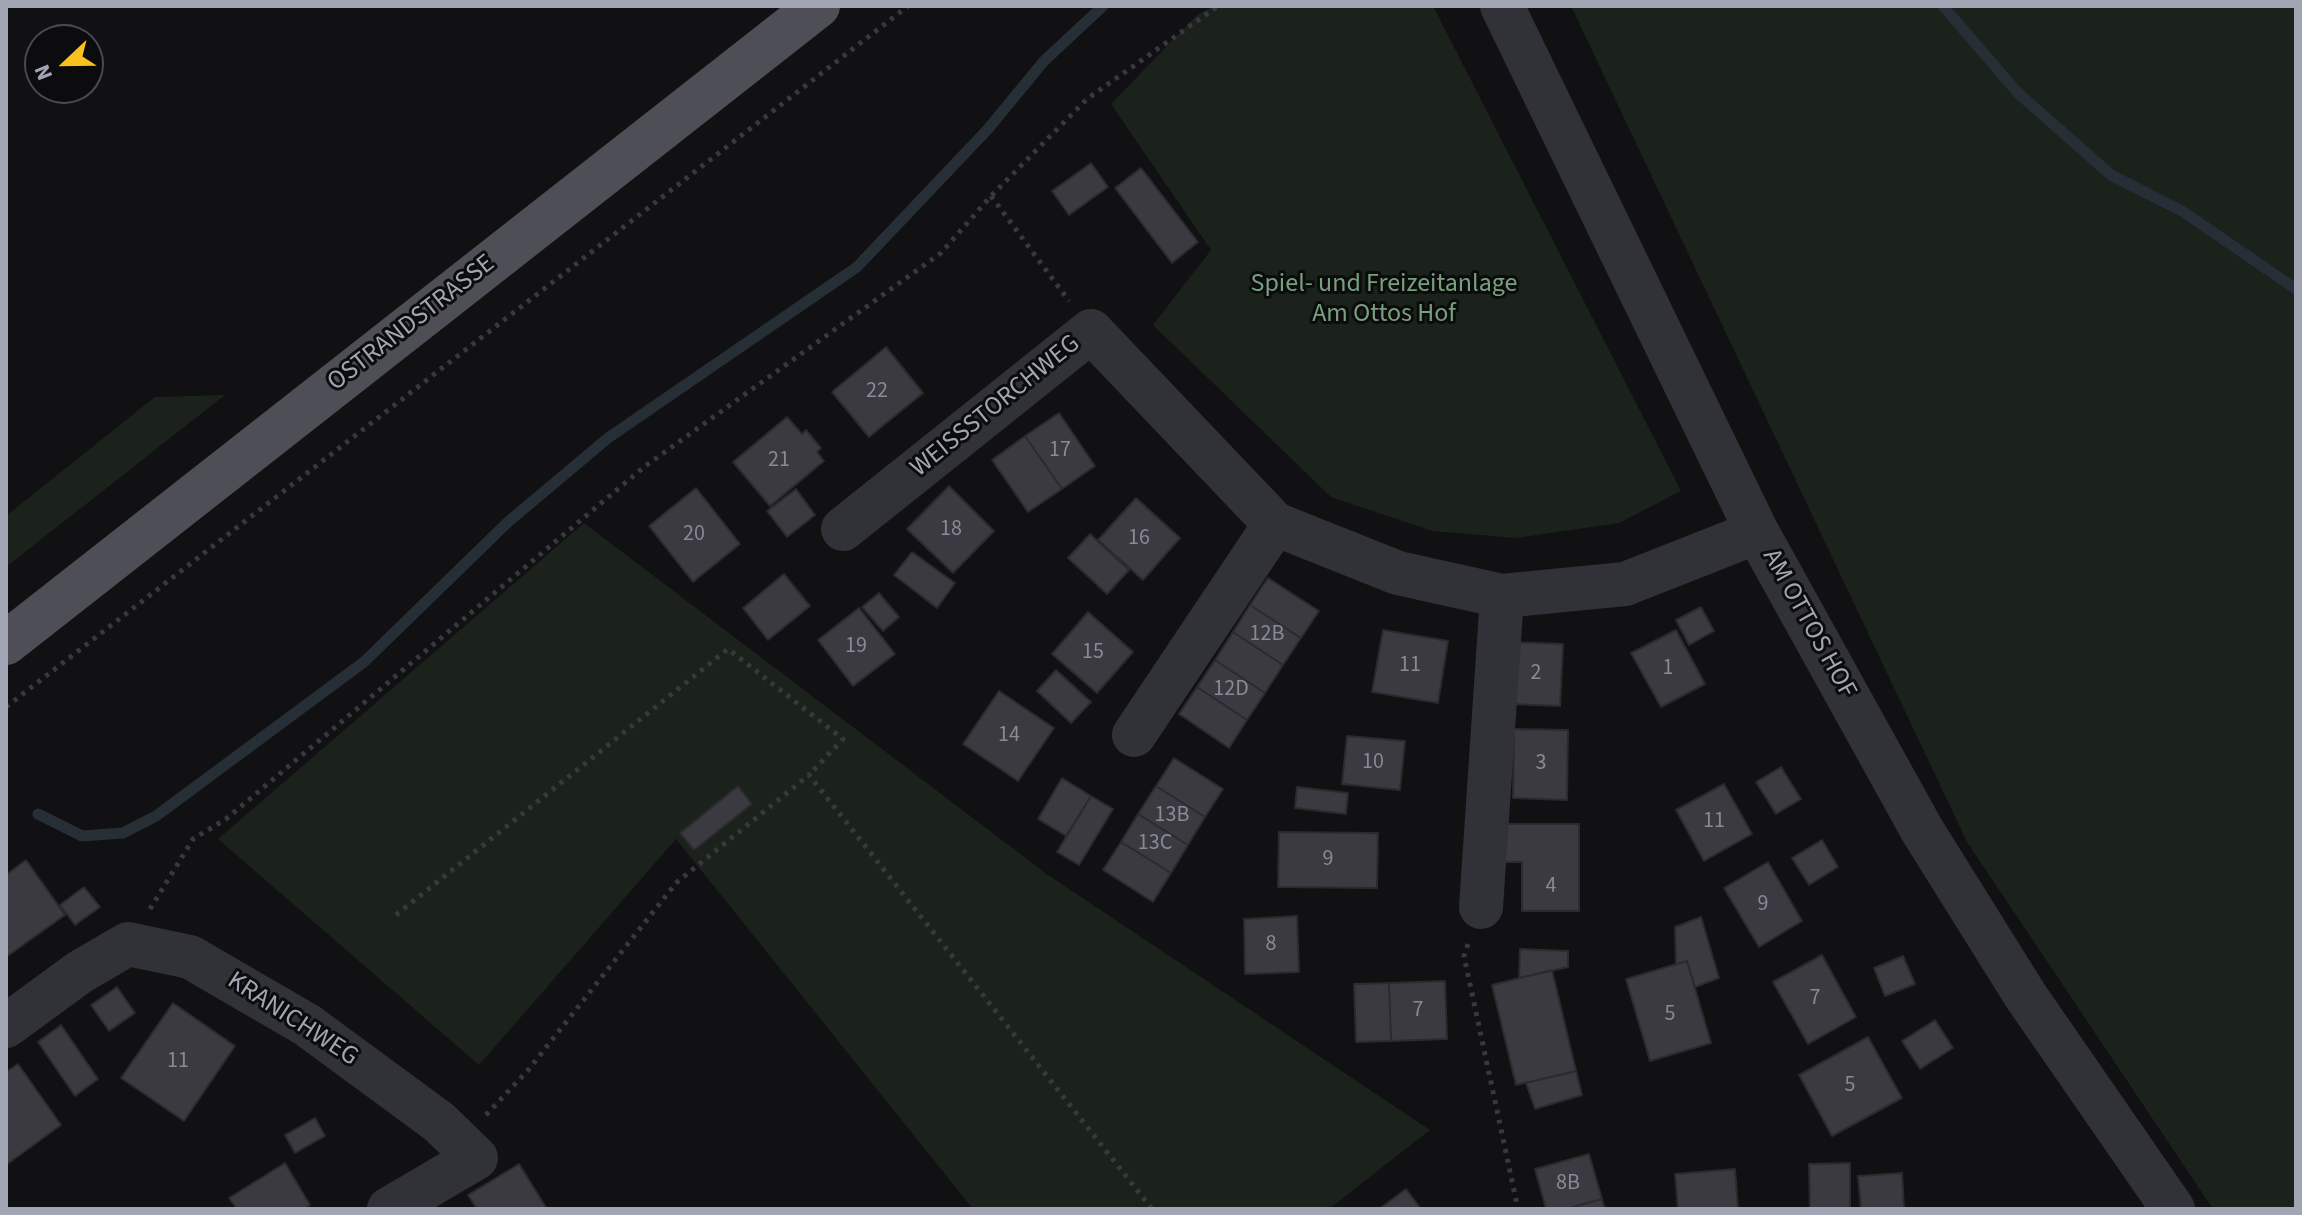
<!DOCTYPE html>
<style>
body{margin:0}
#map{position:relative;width:2302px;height:1215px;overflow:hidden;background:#111012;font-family:"Source Sans 3",sans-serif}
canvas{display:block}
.frame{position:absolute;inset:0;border:8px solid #a1a5b4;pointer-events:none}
.north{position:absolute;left:24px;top:24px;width:80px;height:80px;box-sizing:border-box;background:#0c0b0d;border:2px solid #484950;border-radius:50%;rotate:248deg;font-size:22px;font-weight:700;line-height:32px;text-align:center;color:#a1a5b4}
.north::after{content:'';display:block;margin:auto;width:28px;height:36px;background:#fac020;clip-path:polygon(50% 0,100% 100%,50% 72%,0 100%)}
</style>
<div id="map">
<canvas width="2302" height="1215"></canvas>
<div class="frame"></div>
<div class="north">N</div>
</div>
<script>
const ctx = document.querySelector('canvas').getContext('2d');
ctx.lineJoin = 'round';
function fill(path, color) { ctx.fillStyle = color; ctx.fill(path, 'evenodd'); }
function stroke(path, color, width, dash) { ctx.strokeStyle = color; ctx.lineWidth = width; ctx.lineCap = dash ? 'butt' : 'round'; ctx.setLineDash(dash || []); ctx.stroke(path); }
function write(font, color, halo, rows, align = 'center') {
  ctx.font = font + ' "Source Sans 3",sans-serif'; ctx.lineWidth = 6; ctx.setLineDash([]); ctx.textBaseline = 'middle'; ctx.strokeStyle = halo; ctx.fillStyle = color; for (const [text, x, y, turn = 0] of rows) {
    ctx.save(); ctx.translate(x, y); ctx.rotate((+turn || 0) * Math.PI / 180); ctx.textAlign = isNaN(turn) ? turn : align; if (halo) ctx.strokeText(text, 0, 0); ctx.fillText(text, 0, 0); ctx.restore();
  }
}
const green = new Path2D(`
 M1214,6H1433L1681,491L1619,523L1516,538L1433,531L1331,497L1153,325L1211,250L1111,104L1197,15Z
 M1571,6H2296V1209H2213L1967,842Z
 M225,395L6,567V516L155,397Z
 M584,523L1048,875L1430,1130L1329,1209H973L676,839L479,1065L218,839Z`);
const stream = new Path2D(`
 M1943,6L2018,93L2111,175L2182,211L2296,289
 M38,814L82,836L123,833L156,816L364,662L508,522L608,438L857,267L988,129L1044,61L1103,6`);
const building = new Path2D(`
 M1091,163L1108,187L1069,215L1052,191Z
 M1141,168L1198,242L1172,263L1115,188Z
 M886,347L923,393L869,437L832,392Z
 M1059,413L1095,466L1062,489L1025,436Z
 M787,417L802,434L806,430L821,448L817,452L824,461L770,506L733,462Z
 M1025,436L1062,489L1028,512L992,460Z
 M949,486L994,531L953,573L907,529Z
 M696,488L740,544L693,582L649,526Z
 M796,489L815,515L787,537L767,511Z
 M1136,498L1180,538L1143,580L1098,540Z
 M1090,534L1129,570L1107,594L1068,558Z
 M912,552L955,583L937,608L894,575Z
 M784,574L810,606L768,640L743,608Z
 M1268,578L1319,611L1301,638L1250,605Z
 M879,593L899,617L883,631L862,607Z
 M1250,605L1301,638L1283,665L1233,632Z
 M1701,607L1714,631L1689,645L1676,620Z
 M859,608L895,654L853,686L818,640Z
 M1088,612L1133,652L1097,693L1052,654Z
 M1383,630L1448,641L1438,703L1372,692Z
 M1676,630L1705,684L1661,707L1631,653Z
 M1233,632L1283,665L1265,693L1215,660Z
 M1512,642L1563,644L1560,706L1509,704Z
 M1215,660L1265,693L1247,720L1197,687Z
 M1056,670L1091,702L1071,723L1037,691Z
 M1197,687L1247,720L1229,748L1179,714Z
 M999,691L1054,728L1018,781L963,744Z
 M1514,729L1568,730L1567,800L1513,798Z
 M1347,736L1405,741L1400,790L1342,784Z
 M1174,758L1223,789L1205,817L1156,786Z
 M1781,767L1801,799L1776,814L1756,782Z
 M1062,778L1091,796L1066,836L1038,819Z
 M1724,784L1752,834L1704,861L1676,810Z
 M738,786L752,804L694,850L680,833Z
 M1156,786L1205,817L1188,845L1138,814Z
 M1297,787L1348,793L1346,814L1295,808Z
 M1091,796L1113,809L1079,865L1057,852Z
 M1138,814L1188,845L1171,873L1121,842Z
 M1501,824H1579V911H1522V862H1501Z
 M1279,832L1378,833L1377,888L1278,887Z
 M1822,840L1838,867L1809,885L1792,858Z
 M1121,842L1171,873L1153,902L1103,870Z
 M26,860L65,915L6,957V875Z
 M1768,862L1802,921L1759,947L1724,888Z
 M84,887L100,907L75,925L60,905Z
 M1297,916L1299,972L1245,974L1244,919Z
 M1701,917L1719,978L1695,987L1687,961L1676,964L1675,927Z
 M1520,949L1568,951V967L1519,978Z
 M1822,955L1856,1017L1808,1044L1773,982Z
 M1903,956L1915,984L1885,996L1874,968Z
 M1687,961L1711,1043L1650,1061L1626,979Z
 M1552,970L1576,1071L1516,1085L1492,985Z
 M1445,981L1447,1039L1391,1041L1389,983Z
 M1389,983L1391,1041L1356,1042L1354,984Z
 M117,987L135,1013L109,1031L91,1005Z
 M173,1003L235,1046L184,1121L121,1078Z
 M1935,1020L1953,1048L1920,1069L1902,1041Z
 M61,1025L98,1079L75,1096L38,1042Z
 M1868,1037L1902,1098L1832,1136L1799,1075Z
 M18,1064L61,1125L6,1165V1072Z
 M1576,1071L1582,1095L1535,1109L1526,1083Z
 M315,1118L325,1136L295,1153L285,1135Z
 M1589,1154L1602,1199L1566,1209H1546L1535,1169Z
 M285,1163L310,1205L304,1209H237L229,1198Z
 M1850,1163V1209H1810L1809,1164Z
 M519,1164L547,1209H477L468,1195Z
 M1735,1169L1738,1209H1678L1675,1174Z
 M1902,1173L1904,1209H1861L1858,1176Z
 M1406,1189L1421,1209H1379Z
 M1602,1199L1605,1209H1566Z`);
const path = new Path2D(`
 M991,196L1069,301
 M6,707L908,6
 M150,909L193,839L226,819L644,467L941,253L991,196L1087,99L1218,6
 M396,915L728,649L843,739L809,775
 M1468,944L1464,956L1518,1209
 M486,1115L529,1069L676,883L809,775L1152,1209`);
const minor = new Path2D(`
 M1502,6L1757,532L1922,830L2025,995L2173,1209
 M843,529L1091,331L1275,524L1398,573L1502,596L1625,584L1757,532
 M1134,735L1275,524
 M1481,907L1502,596
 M6,1026L80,972L128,944L190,957L307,1025L439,1122L476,1158L389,1209`);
const major = new Path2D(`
 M6,643L818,6`);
const numberNames = [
 ["22",877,392],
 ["17",1060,451],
 ["21",779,461],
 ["18",951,530],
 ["20",694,535],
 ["16",1139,539],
 ["12B",1267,635],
 ["19",856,647],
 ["15",1093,653],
 ["11",1410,666],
 ["1",1668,669],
 ["2",1536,674],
 ["12D",1231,690],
 ["14",1009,736],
 ["10",1373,763],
 ["3",1541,764],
 ["13B",1172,816],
 ["11",1714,822],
 ["13C",1155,844],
 ["9",1328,860],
 ["4",1551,887],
 ["9",1763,905],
 ["8",1271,945],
 ["7",1815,999],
 ["7",1418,1011],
 ["5",1670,1015],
 ["11",178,1062],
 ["5",1850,1086],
 ["8B",1568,1184]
];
const parkNames = [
 ["Spiel- und Freizeitanlage",1384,285],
 ["Am Ottos Hof",1384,315]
];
const streetNames = [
 ["OSTRANDSTRASSE",412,324,-38],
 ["WEISSSTORCHWEG",996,407,-39],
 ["AM OTTOS HOF",1808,624,61],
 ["KRANICHWEG",292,1020,33]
];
fill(green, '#1b221c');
stroke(stream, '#262e36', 11);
fill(building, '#3a3a40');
stroke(building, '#2b2a2e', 2);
stroke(path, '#37393e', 5, [4, 6]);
stroke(minor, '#313237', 44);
stroke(major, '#4d4e56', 44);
write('22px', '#878a97', null, numberNames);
write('26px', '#77a07c', '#0c0b0d', parkNames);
write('26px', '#a1a5b4', '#0c0b0d', streetNames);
</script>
